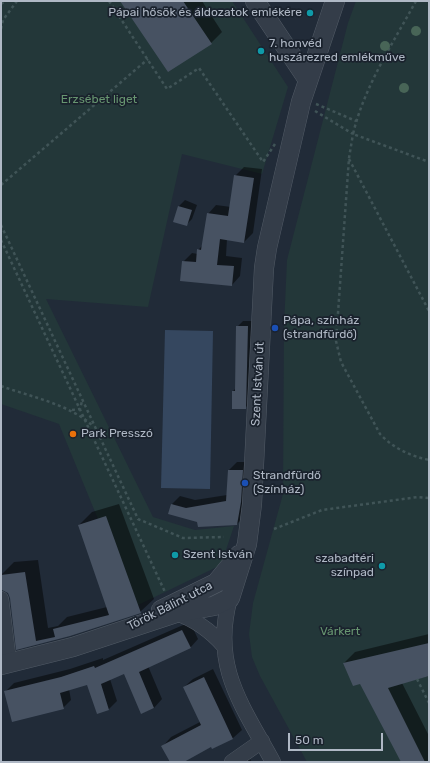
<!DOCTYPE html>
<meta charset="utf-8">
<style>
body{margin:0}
#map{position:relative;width:430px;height:763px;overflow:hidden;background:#212b38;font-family:Rubik,sans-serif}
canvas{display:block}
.frame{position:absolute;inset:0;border:2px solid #afb8c5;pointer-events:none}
.scale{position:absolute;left:288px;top:733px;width:95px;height:18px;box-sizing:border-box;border:2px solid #afb8c5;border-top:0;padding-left:5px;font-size:12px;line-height:14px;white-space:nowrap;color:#afb8c5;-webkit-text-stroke:3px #1a222d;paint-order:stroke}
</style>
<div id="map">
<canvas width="430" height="763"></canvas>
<div class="frame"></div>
<div class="scale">50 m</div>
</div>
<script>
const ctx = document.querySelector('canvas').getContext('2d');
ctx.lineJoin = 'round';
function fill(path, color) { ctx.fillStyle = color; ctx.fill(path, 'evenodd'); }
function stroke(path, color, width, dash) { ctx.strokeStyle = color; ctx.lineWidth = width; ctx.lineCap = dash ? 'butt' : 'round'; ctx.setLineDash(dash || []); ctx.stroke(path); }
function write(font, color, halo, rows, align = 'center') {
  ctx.font = font + ' Rubik,sans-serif'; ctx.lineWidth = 3.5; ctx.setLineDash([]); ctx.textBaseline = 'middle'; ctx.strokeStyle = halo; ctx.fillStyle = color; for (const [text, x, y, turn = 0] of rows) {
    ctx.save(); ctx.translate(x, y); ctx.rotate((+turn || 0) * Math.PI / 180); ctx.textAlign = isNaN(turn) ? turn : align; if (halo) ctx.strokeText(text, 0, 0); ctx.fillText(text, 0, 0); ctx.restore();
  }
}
const green = new Path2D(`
 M1,1H232L288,87L262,174L182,154L148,307L46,299L153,517L195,530L234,526L221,565L134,607L59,424L1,404Z
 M356,1H429V762H307L260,676L252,657L249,634L253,603L283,494L284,326L287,260L348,23Z`);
const water = new Path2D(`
 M165,330L213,331L210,489L161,488Z`);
const shadow = new Path2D(`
 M122,1H202L222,32L211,43Z
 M244,167L262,169L253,233L244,242L227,239L226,256L242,258L240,276L232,285L183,262L192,253L198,254V250L203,245L208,214L216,205L231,207L235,176Z
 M185,200L197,205L192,219L186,225L174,221L179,206Z
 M243,321H253L251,402L245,408L233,391L236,388L237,327Z
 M237,462H250L245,516L237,524L198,521L172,504L180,496L195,500L227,495L229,470Z
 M119,504L154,599L140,612L17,649L11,598L1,575L14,562L38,560L48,628L58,626L67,617L107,607L79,525L92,512Z
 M190,622L198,639L190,648L148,666L162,699L154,708L142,713L125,673L110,679L117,701L109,709L97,713L88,684L69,689L71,700L63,708L6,691L14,683L70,669L103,658V660Z
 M429,634V676L402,683L429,736V762H402L360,683L344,663L355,652Z
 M213,669L242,730L233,738L213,748L212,746L182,762H171L163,746L171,737L200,722L184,687L193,679Z
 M250,759L252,762H244Z`);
const building = new Path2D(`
 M120,1H183L212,44L168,72Z
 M234,175L254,178L244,243L220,239L217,265L234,266L232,286L180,281L182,261L196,262L197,249L201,250L207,213L228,216Z
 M178,206L192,210L187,226L173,222Z
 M236,326H248L246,409H232V391H235Z
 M228,470H243L241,502L237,525L198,527L197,522L168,514L171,504L186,508L226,501Z
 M106,516L141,613L70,636L16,650L10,598L8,593L2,590L1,575L25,572L36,641L55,637L53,629L109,615L78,525Z
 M182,630L191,648L139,672L154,708L141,714L124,674L101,684L109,710L97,714L87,685L60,693L64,709L12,722L4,691L61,677L94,666L95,668Z
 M429,643V676L388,688L425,762H401L360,684L353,686L343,663Z
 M204,677L233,739L212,749L211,747L184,762H170L161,746L201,725L183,687Z`);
const path = new Path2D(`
 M109,1L167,89L199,68L263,162L275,144
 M416,1C393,43 364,87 353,134L429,162
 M1,4L5,1
 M1,29L3,20L17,1
 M316,104L356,121
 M315,111L353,134L349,158L336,341L341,362L380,434C393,448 410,456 429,460
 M349,159L429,311
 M1,185L148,59
 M1,225L138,519L183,538L224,537
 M1,240L165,592
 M1,386C31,397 69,404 93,426
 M72,410L80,409L82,401
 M274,529L322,510L418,497L429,498
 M417,679L429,703`);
const minor = new Path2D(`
 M230,598C211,666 242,705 273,762
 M1,599L9,663
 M176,613C196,620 210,630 224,646
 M232,762L262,741`);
const tertiary = new Path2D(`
 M255,1L308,80
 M161,610L216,583L239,555
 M1,665L73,647L176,613L214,606L230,598L247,544L252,504L264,268L267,248L301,102L335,1`);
const trees = [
 [416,31],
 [385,46],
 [404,88]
];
const markers = [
 [310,13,4,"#0f9aa8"],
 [261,51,4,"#0f9aa8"],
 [275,328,4,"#1a4fb4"],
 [73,434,4,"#e8710a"],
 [245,483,4,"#1a4fb4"],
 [175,555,4,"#0f9aa8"],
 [382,566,4,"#0f9aa8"]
];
const poiNames = [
 ["Pápai hősök és áldozatok emlékére",302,13,"right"],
 ["7. honvéd",269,44],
 ["huszárezred emlékműve",269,58],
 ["Pápa, színház",283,321],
 ["(strandfürdő)",283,335],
 ["Park Presszó",81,434],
 ["Strandfürdő",253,476],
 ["(Színház)",253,490],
 ["Szent István",183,555],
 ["szabadtéri",374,559,"right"],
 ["színpad",374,573,"right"]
];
const parkNames = [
 ["Erzsébet liget",99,100],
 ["Várkert",340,632]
];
const streetNames = [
 ["Szent István út",258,384,-87],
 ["Török Bálint utca",170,606,-27]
];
fill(green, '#233739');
fill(water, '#35475f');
fill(shadow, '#0007');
fill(building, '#475262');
stroke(minor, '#525b66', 16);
stroke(tertiary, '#525b66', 20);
stroke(path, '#405457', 2.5, [3, 3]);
stroke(minor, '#343d49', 15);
stroke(tertiary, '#343d49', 19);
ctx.fillStyle = '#486557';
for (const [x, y] of trees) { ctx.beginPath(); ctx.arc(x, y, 5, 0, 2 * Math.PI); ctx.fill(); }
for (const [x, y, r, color] of markers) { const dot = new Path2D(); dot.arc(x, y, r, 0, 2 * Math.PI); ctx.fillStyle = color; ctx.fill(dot); stroke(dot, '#1a222d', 1.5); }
write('12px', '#afb8c5', '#1a222d', poiNames, 'left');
write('12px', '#679570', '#1a222d', parkNames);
write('12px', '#afb8c5', '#1a222d', streetNames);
</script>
